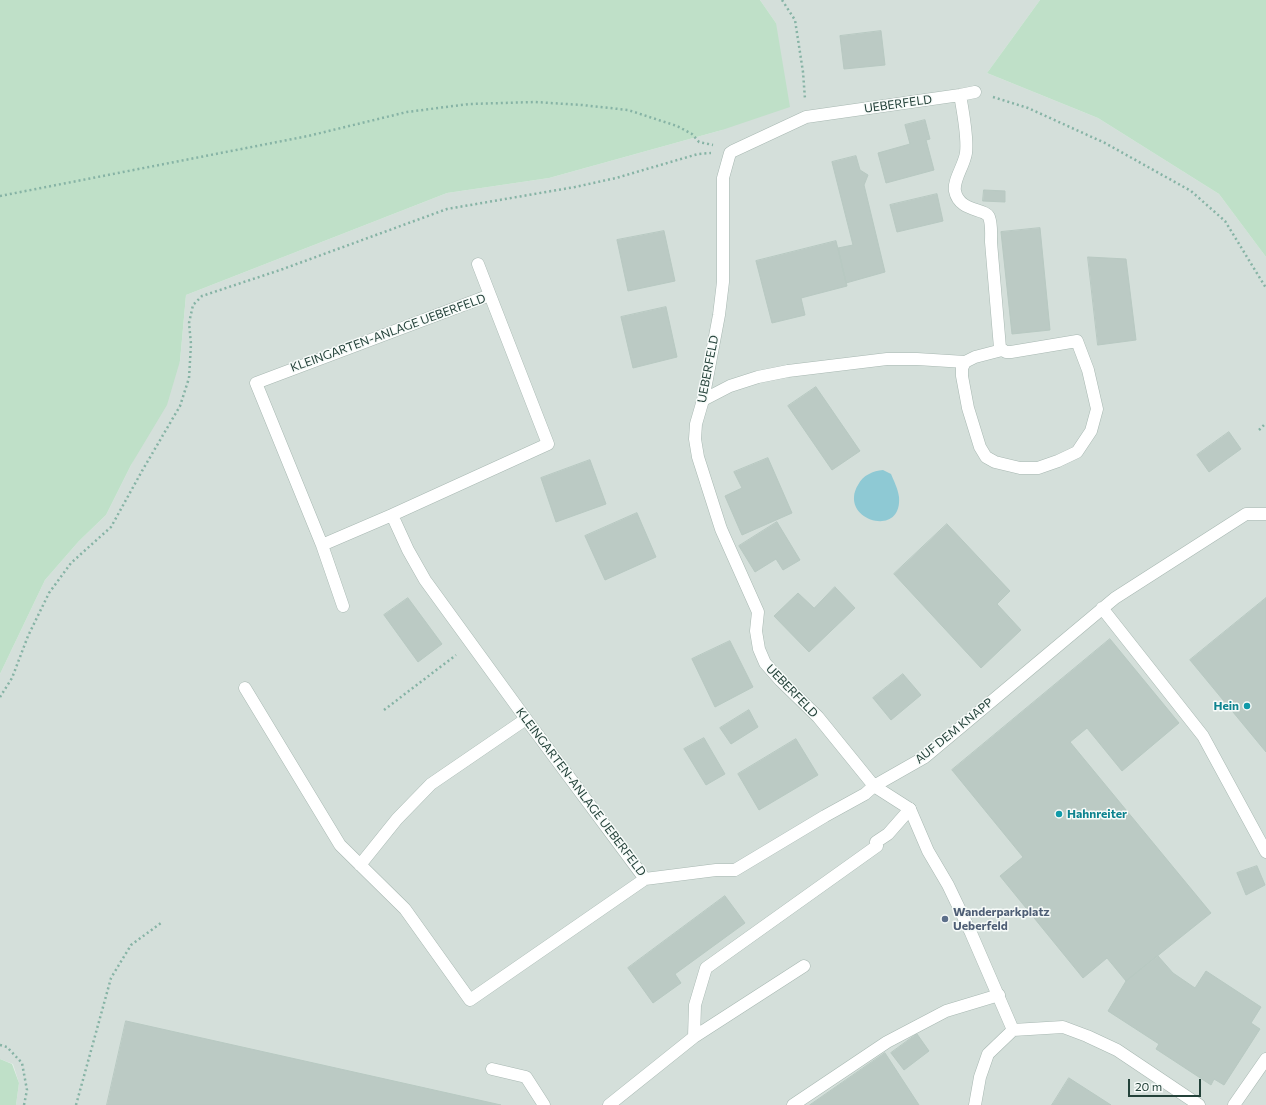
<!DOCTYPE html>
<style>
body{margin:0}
#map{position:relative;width:1266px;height:1105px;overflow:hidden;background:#e6efeb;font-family:Commissioner,sans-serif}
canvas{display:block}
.scale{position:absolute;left:1128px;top:1079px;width:73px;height:18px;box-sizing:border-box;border:2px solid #24423a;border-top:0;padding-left:5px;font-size:12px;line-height:14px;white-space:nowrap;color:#24423a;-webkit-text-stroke:3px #f7fbf9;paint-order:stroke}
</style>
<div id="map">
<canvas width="1266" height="1105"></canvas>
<div class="scale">20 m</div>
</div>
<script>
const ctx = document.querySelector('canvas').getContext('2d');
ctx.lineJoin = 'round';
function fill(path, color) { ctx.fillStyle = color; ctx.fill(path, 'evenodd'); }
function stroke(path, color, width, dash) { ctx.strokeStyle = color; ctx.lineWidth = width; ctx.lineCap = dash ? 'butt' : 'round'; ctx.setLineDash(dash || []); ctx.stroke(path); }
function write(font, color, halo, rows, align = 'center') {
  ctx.font = font + ' Commissioner,sans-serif'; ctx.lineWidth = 3; ctx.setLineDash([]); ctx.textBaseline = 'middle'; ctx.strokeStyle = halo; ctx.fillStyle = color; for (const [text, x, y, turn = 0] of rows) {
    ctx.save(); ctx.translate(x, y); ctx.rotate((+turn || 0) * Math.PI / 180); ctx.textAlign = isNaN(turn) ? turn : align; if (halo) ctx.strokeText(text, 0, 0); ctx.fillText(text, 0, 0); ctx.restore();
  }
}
const built = new Path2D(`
 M760,0H1040L987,73L1098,118L1219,194L1266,257V1105H16L19,1083L13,1064L0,1059V674L45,580L79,541L106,515L131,465L180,361L186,295L447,193L549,178L722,130L776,23Z`);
const green = new Path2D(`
 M0,0H760L776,23L790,107L722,130L549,178L447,193L186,295L180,361L167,405L131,465L106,515L79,541L45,580L0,674Z
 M1040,0H1266V257L1219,194L1098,118L987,73Z
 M0,1059L12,1064L19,1083L16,1105H0Z`);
const water = new Path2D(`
 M883,470L891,474C894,481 898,489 899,497C902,535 852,523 854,497C854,493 856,488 858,485C863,475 873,471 883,470Z`);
const building = new Path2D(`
 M881,31L885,65L844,69L840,36Z
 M925,120L930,139L926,140L934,170L886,183L878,153L910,144L905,125Z
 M856,156L860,170L868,175L864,185L885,272L846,283L838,248L853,245L832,162Z
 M984,190L1005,191V202L983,201Z
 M937,194L943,221L897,232L890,205Z
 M1040,228L1050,330L1012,334L1001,232Z
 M664,231L675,281L628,291L617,240Z
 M836,241L847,286L801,298L805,315L772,323L756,261Z
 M1088,257L1126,259L1136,340L1098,345Z
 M666,307L677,357L633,368L621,317Z
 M816,387L860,451L832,470L788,406Z
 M1229,432L1241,449L1209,472L1197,455Z
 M768,458L792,513L742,535L725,496L742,488L734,472Z
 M590,460L606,504L556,522L541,478Z
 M637,513L656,557L605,580L585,536Z
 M777,522L800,560L783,570L776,559L755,572L739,546Z
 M947,524L1010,591L997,604L1021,630L981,668L894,574Z
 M835,587L855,608L809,652L774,616L798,593L814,608Z
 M408,598L442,644L418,662L384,615Z
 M1266,598V752L1190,660Z
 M1110,639L1179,723L1122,771L1087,728L1070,742L1211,913L1126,981L1107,958L1083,978L1000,876L1023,857L952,770Z
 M730,641L753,687L715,707L692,659Z
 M903,674L921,695L891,720L873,698Z
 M749,710L758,727L731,744L720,728Z
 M704,738L725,774L706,785L684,749Z
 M796,739L818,775L759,810L738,774Z
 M1257,866L1265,885L1246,895L1237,873Z
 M725,896L745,923L675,974L681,983L653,1003L628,968Z
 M1158,956L1173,973L1195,988L1206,971L1261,1007L1251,1023L1260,1029L1224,1085L1214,1079L1211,1085L1156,1049L1159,1044L1108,1011L1126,981Z
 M126,1021L501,1105H107Z
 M917,1034L929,1051L904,1070L891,1053Z
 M885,1053L919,1105H810Z
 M1069,1078L1111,1105H1052Z`);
const path = new Path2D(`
 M782,0L795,20L803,72L805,99
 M993,97L1028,108L1105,143L1191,191L1225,221L1266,288
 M0,196L308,136L407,112L469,104L535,102L582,105L628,110L677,126L692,134L699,142L713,145
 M1259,430L1266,423
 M0,697L12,678L28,636L49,593L71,563L111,527L142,471L180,406L189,378L191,344L189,323L193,305L202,296L283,269L447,209L575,187L616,178L698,154L711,153
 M384,710L456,655
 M0,1045L7,1047L22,1063L27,1090L24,1105
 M76,1105L111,978L131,945L161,923`);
const service = new Path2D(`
 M960,95C963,112 968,137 966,153C964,166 953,180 955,191C959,212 985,208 989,217C992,225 991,234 991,242L1000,348L1006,352H1011L1077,341L1088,370L1097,409L1091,431L1077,452L1058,461L1038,468H1020L995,462L986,457L980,447L968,408L962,376V368L965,362L975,357L1002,350
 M478,264L490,295
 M703,400L730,386L758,377L788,371L887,359H917L965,362
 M392,515L322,545L256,383L490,295L548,444L392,515L408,550L425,580L526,719L645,879L716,870H735L825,816L865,794L874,786L925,757L1115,598L1246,514H1266
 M322,545L343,606
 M1102,608L1203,736L1266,852
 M245,688L340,845L405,909L470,1000L645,879
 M874,786L818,717L780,680L765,663L759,649L756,631L758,612L721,529L698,457L695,439L696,424L703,400L719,315L723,282V178L730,153L733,151L806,117L960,95L975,92
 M360,865L397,819L431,784L526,719
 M694,1037L695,1005L706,968L877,846L876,842L888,834L910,809
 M492,1069L526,1077L544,1105
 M609,1105L694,1037L804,966
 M793,1105L887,1042L946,1011L999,995
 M1234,1105L1266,1059`);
const minor = new Path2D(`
 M874,786L910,809L928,851L948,885L971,933L1013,1030
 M975,1105L980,1077L988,1054L1013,1030L1063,1027L1087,1036L1117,1050L1199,1105`);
const markers = [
 [1247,706,4,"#0f9aa8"],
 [1059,814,4,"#0f9aa8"],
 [945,919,4,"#5c6f8a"]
];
const streetNames = [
 ["UEBERFELD",898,104,-8],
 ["KLEINGARTEN-ANLAGE UEBERFELD",388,333,-20],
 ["UEBERFELD",708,369,-79],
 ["UEBERFELD",792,691,46],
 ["AUF DEM KNAPP",954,731,-39],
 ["KLEINGARTEN-ANLAGE UEBERFELD",581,792,53]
];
const cultureNames = [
 ["Hein",1239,706],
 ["Hahnreiter",1067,814,"left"]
];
const serviceNames = [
 ["Wanderparkplatz",953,912],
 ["Ueberfeld",953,926]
];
fill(built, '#d4dfda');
fill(green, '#bfe0c8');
fill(water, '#8ec9d4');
fill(building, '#bbcac4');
stroke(building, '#b8c9c2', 1);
stroke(service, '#a8b8b2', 13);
stroke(minor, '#a8b8b2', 13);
stroke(path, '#86b3a5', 2.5, [2, 3]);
stroke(service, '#fff', 12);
stroke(minor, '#fff', 12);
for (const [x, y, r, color] of markers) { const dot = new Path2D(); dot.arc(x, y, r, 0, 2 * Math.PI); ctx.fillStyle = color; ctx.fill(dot); stroke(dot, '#f7fbf9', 1.5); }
write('12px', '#24423a', '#f7fbf9', streetNames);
write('bold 12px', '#0d838f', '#f7fbf9', cultureNames, 'right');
write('bold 12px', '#4e5e75', '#f7fbf9', serviceNames, 'left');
</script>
